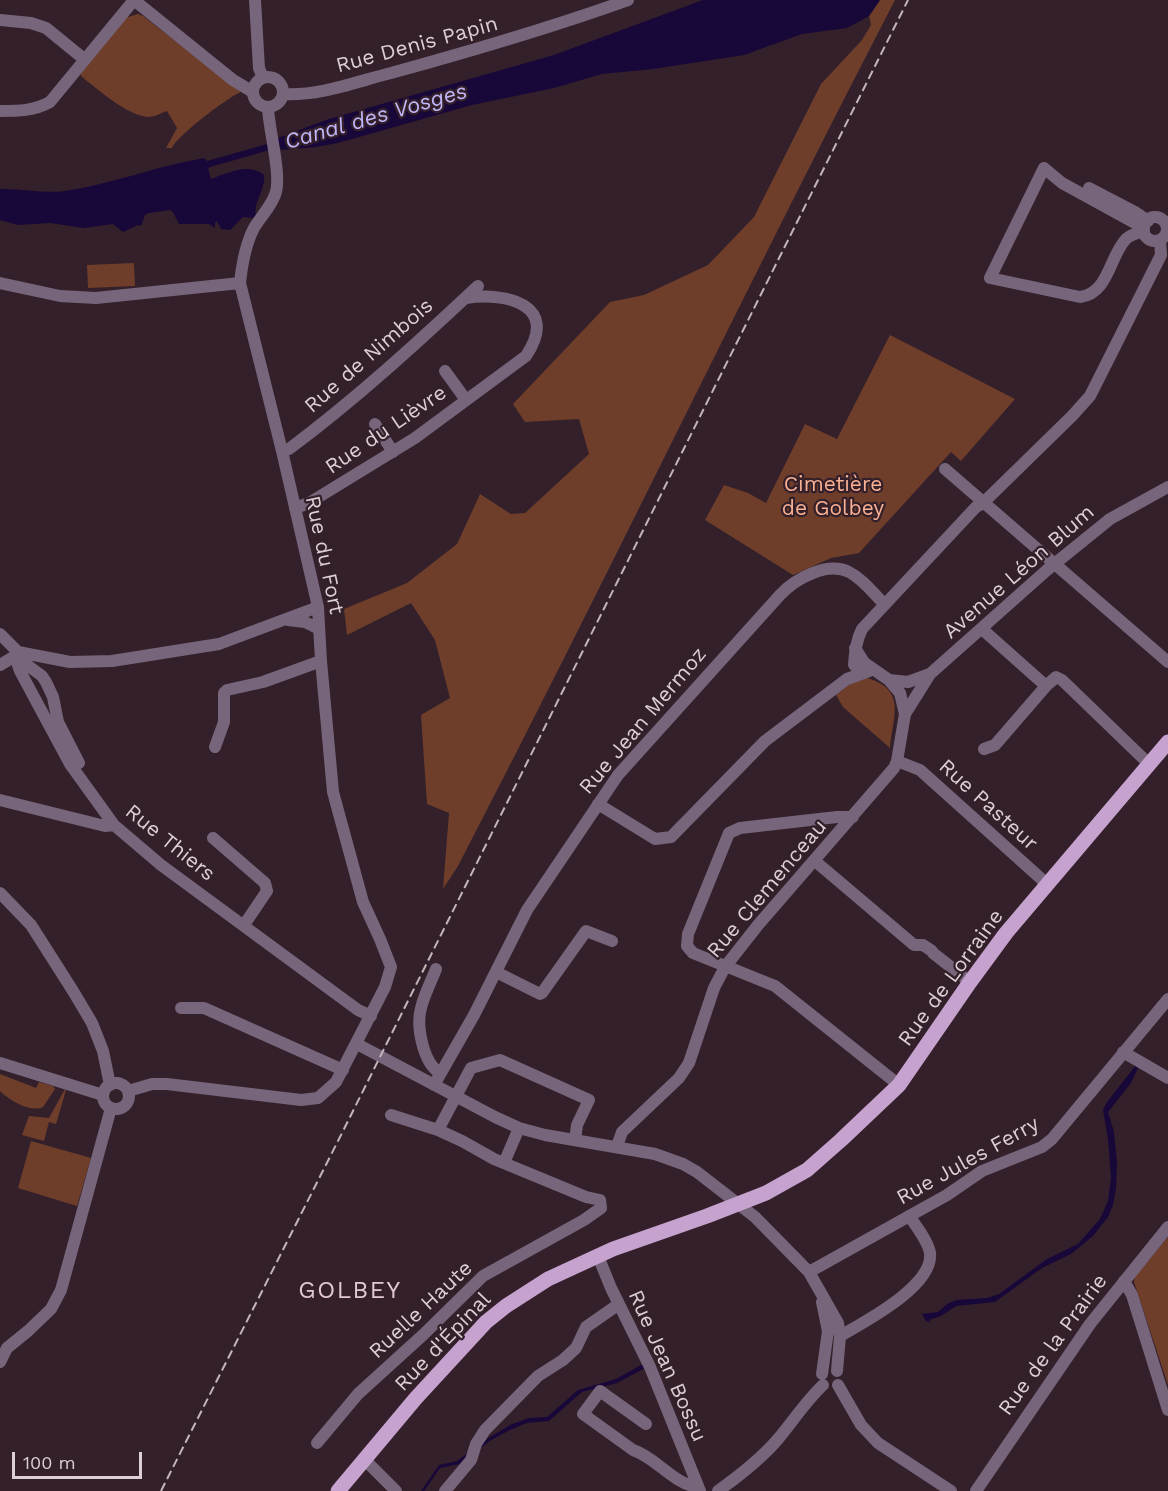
<!DOCTYPE html>
<meta charset="utf-8">
<style>
body{margin:0}
#map{position:relative;width:1168px;height:1491px;overflow:hidden;background:#34202a;font-family:"Work Sans",sans-serif}
canvas{display:block}
.scale{position:absolute;left:12px;top:1452px;width:130px;height:27px;box-sizing:border-box;border:3px solid #dccfd5;border-top:0;padding-left:8px;font-size:18px;line-height:21px;white-space:nowrap;color:#dccfd5;-webkit-text-stroke:4px #34202a;paint-order:stroke}
</style>
<div id="map">
<canvas width="1168" height="1491"></canvas>
<div class="scale">100 m</div>
</div>
<script>
const ctx = document.querySelector('canvas').getContext('2d');
ctx.lineJoin = 'round';
function fill(path, color) { ctx.fillStyle = color; ctx.fill(path, 'evenodd'); }
function stroke(path, color, width, dash) { ctx.strokeStyle = color; ctx.lineWidth = width; ctx.lineCap = dash ? 'butt' : 'round'; ctx.setLineDash(dash || []); ctx.stroke(path); }
function write(font, color, halo, rows, align = 'center') {
  ctx.font = font + ' "Work Sans",sans-serif'; ctx.lineWidth = 4.5; ctx.setLineDash([]); ctx.textBaseline = 'middle'; ctx.strokeStyle = halo; ctx.fillStyle = color; for (const [text, x, y, turn = 0] of rows) {
    ctx.save(); ctx.translate(x, y); ctx.rotate((+turn || 0) * Math.PI / 180); ctx.textAlign = isNaN(turn) ? turn : align; if (halo) ctx.strokeText(text, 0, 0); ctx.fillText(text, 0, 0); ctx.restore();
  }
}
const green = new Path2D(`
 M880,0H895C746,287 607,579 458,866L443,889L449,813L427,804L421,715L450,698L435,640L411,603L347,635L344,609L407,583L457,544L480,494L511,514L525,513L589,454L579,419L525,422L513,404L610,302L644,295L708,265L754,217L821,84L862,40L871,25L869,16Z
 M138,14L143,16L241,92C228,97 177,136 172,148H166L177,128L167,111C161,113 155,117 148,117C127,115 98,90 81,76V73L125,18Z
 M134,263L135,286L88,288L87,265Z
 M890,335L1015,399L961,461L951,452L859,553L831,558L793,575L705,520L724,485L748,493L766,503L805,424L837,439Z
 M864,677C908,689 893,715 890,748L843,707L836,695L851,683Z
 M0,1074L36,1088L39,1082L53,1086L55,1089L43,1107C30,1113 9,1100 0,1091Z
 M65,1089L66,1090L56,1124L49,1122L44,1141L22,1135L29,1116L49,1118Z
 M31,1141L91,1158L77,1206L18,1188Z
 M1168,1237V1385L1134,1282L1135,1276Z`);
const water = new Path2D(`
 M703,0H880L869,16L847,28L802,34L744,55L653,69L602,74L554,88L472,105L338,143L316,147L281,150L280,147L214,166L208,168L211,179C227,173 249,162 264,175C266,189 253,202 256,216L253,218L243,217L230,230L221,229L217,221L215,223V228L209,224H179L173,212L170,210L149,213L145,215L141,226L138,225L123,232L113,224L84,228L50,223L18,225L0,220V189C21,188 43,194 65,191C112,184 157,166 204,158L207,161L278,141V138L329,119L554,55Z
 M1136,1065L1139,1066L1131,1083L1108,1112L1114,1132L1117,1163L1116,1188L1113,1205L1108,1217L1093,1236L1071,1254L1042,1268L995,1302L956,1306L941,1316L929,1320L931,1323L926,1321L922,1314L938,1312L947,1304L957,1300L987,1298L999,1294L1047,1259L1078,1244L1100,1219L1108,1201L1111,1178L1108,1139L1103,1110L1107,1102Z
 M643,1364L645,1368L617,1383L582,1392L549,1421L527,1423L510,1430L491,1440L460,1464L440,1468L424,1491H421L439,1465L457,1461L490,1437L510,1425L529,1418L547,1417L578,1390L616,1379Z`);
const minor = new Path2D(`
 M134,0L233,80L253,92
 M255,0L259,68L263,78
 M0,20L31,23L46,28L84,59
 M253 92a15 15 0 1 1 30 0a15 15 0 1 1-30 0Z
 M283,94C320,96 355,82 391,73C471,51 550,28 628,0
 M0,111C18,111 34,111 50,102L134,0
 M1044,168L990,278L1080,297C1109,293 1109,257 1126,239C1131,234 1138,233 1144,231
 M1044,168L1062,183L1144,228
 M1089,188L1135,212L1148,221
 M1143 229a12 12 0 1 1 24 0a12 12 0 1 1-24 0Z
 M0,283L60,296L96,298L240,283
 M445,371L466,400
 M375,424L393,452
 M282,451L289,449C356,399 417,343 478,286
 M945,469L1168,662
 M295,508L309,503L415,438L526,356C560,305 507,292 466,298
 M288,620L305,622L319,629
 M982,629L1046,686L1056,677L1062,680L1149,764
 M0,634L18,652L70,662L112,661L219,644L318,607
 M855,648L865,664L862,672L854,665C855,652 856,641 862,629L976,507L983,503L1072,416L1090,396L1161,255L1160,240
 M18,652L15,656L20,671L70,764L114,825L161,865L358,1010L371,1016
 M866,664L889,680L900,693L905,714
 M0,665L15,656L42,676L46,682L53,697L58,722L79,763
 M889,680L908,682L930,674
 M215,747L224,722V693L227,690L263,682L321,661
 M984,749L995,745L1046,686
 M897,761L920,770L1047,884
 M0,800L105,826L114,825
 M598,804L655,839L671,837L765,741L847,679L869,671
 M853,817H837L740,828L729,833L688,934L687,946L693,953L775,986L899,1085
 M213,838L265,883L267,891L244,925
 M815,861L914,945H923L932,951
 M0,893L31,925L73,991L92,1023L103,1051L110,1085
 M933,953L970,982
 M436,969C431,982 424,995 421,1008C416,1026 423,1063 440,1073
 M496,972L540,994L542,993L586,931L612,941
 M181,1008H204L343,1070
 M357,1044L495,1117L519,1128L545,1135L655,1154L683,1164L697,1172L755,1217L809,1272L838,1323L840,1336L837,1371
 M1123,1052L1168,1078
 M0,1063L103,1095
 M103 1096a13 13 0 1 1 26 0a13 13 0 1 1-26 0Z
 M434,1085L474,1015L527,910L618,775L780,595C795,579 827,561 849,572C863,579 873,593 884,604
 M128,1091L152,1084H167L301,1100L318,1098L336,1082L385,987L391,967L380,939L363,902L333,792L321,661L318,607L282,451L240,283C242,264 245,245 254,228C261,216 272,206 276,192C281,173 269,130 268,108
 M438,1130L471,1068L500,1060L589,1100L577,1125L575,1140
 M617,1146L622,1132L679,1078L689,1063L714,988L725,967L758,925L894,768L897,761L905,714L930,674L1047,570L1110,519L1168,487
 M504,1163L519,1128
 M598,1256L611,1288L650,1367L700,1491
 M809,1272L947,1195L982,1171L1042,1147L1052,1139L1168,999
 M1124,1281L1132,1295L1168,1410
 M840,1336C864,1322 934,1286 930,1253C928,1241 916,1226 909,1216
 M0,1362L7,1348L28,1331L51,1309L61,1290L111,1108
 M822,1374L828,1331L822,1302
 M838,1385L861,1425L878,1443L951,1491
 M646,1424L600,1391L583,1414L633,1450C657,1458 673,1484 698,1487
 M317,1443L358,1394L424,1334L483,1276L584,1220L601,1208L600,1200L586,1197L494,1159L462,1141L438,1130L391,1115
 M364,1459L396,1491
 M445,1491L471,1460L476,1444L485,1430L538,1376L563,1360L576,1348L586,1327L619,1304
 M718,1491C739,1476 761,1459 778,1439C793,1421 806,1401 823,1385
 M976,1491L1090,1324L1168,1227`);
const major = new Path2D(`
 M338,1491L416,1398L486,1322L506,1306L548,1279L613,1249L707,1216L766,1193L807,1170L841,1140L899,1085L970,982L1006,933L1168,742`);
const rail = new Path2D(`
 M161,1491L340,1137L908,0`);
const streetNames = [
 ["Rue Denis Papin",417,45,-15],
 ["Rue de Nimbois",369,356,-41],
 ["Rue du Lièvre",386,430,-34],
 ["Rue du Fort",324,555,78],
 ["Avenue Léon Blum",1019,572,-41],
 ["Rue Jean Mermoz",643,721,-50],
 ["Rue Pasteur",988,805,42],
 ["Rue Thiers",170,843,39],
 ["Rue Clemenceau",767,889,-50],
 ["Rue de Lorraine",951,978,-54],
 ["Rue Jules Ferry",968,1161,-29],
 ["Ruelle Haute",421,1310,-43],
 ["Rue d'Épinal",443,1342,-46],
 ["Rue de la Prairie",1053,1345,-54],
 ["Rue Jean Bossu",667,1366,66]
];
const parkNames = [
 ["Cimetière",833,485],
 ["de Golbey",833,509]
];
const waterNames = [
 ["Canal des Vosges",376,117,-16]
];
const quarterNames = [
 ["GOLBEY",350,1291]
];
fill(green, '#6e3e2b');
fill(water, '#180739');
stroke(minor, '#76657b', 12);
stroke(major, '#c6a2cf', 15);
stroke(rail, '#c3b5bc', 2, [9, 4.5]);
write('21px', '#dccfd5', '#34202a', streetNames);
write('21px', '#f9b093', '#34202a', parkNames);
write('italic 22px', '#c1b6f9', '#34202a', waterNames);
ctx.letterSpacing = '1.5px';
write('24px', '#e2c7d4', '#34202a', quarterNames);
ctx.letterSpacing = '0px';
</script>
